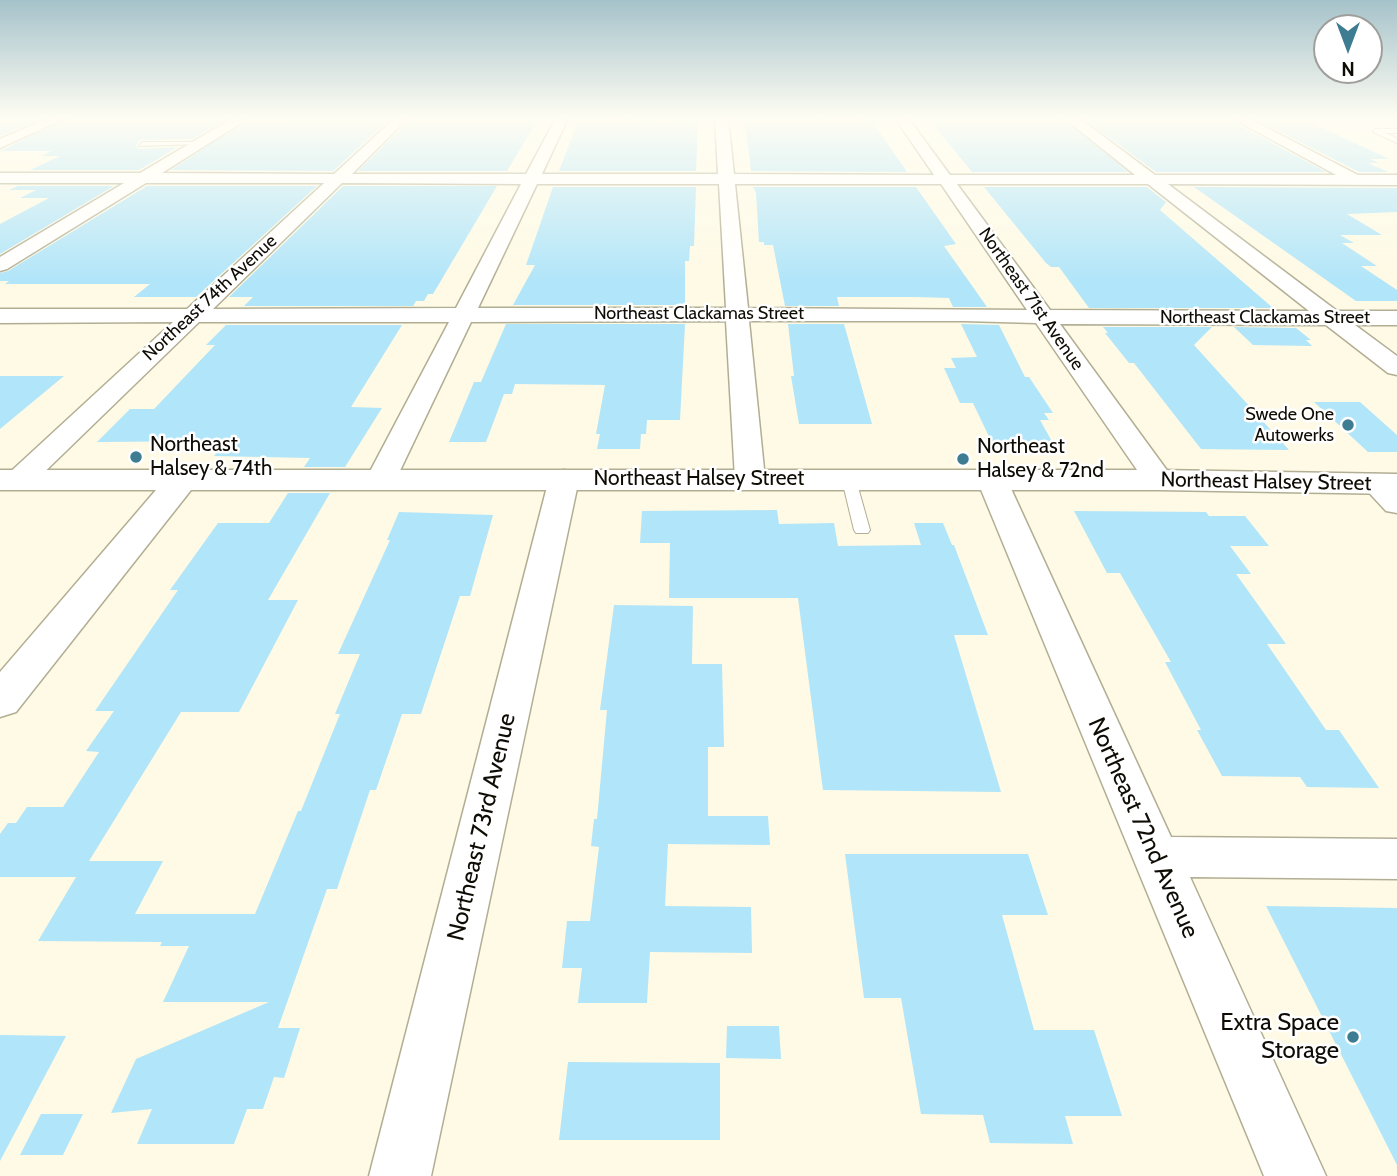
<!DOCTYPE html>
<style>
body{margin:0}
#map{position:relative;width:1397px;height:1176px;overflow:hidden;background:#fefae5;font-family:Cabin,sans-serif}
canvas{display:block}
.north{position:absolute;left:1313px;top:14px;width:70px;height:70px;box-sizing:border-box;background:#fff;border:2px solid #9f9e9b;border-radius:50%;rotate:180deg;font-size:19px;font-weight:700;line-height:28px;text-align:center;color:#0e0c04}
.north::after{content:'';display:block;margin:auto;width:24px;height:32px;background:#3e7c92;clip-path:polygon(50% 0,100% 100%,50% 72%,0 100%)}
</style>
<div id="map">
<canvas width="1397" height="1176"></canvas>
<div class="north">N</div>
</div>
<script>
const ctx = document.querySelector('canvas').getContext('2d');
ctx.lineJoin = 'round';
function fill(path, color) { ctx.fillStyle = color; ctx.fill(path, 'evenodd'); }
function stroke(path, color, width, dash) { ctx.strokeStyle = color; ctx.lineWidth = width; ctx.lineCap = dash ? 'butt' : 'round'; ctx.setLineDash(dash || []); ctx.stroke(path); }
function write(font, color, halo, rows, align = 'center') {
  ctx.font = font + ' Cabin,sans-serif'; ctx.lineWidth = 5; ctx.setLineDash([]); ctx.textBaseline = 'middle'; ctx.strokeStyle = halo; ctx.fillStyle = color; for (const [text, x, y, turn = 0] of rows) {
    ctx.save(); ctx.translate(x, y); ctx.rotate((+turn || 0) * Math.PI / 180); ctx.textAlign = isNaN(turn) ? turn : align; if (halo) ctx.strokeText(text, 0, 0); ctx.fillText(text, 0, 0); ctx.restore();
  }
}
const building = new Path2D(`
 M0,118H43L0,136Z
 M68,118H229L192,139L140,140L136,146L139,149L178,147L139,170H30L60,156H42L51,151H0Z
 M251,118H290L287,120L301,121H388L333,171L171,170Z
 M428,118H539L507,171H358L409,121H424Z
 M747,118L871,120L907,172L751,171L745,122H748Z
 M928,118H1062L1128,172H972Z
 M1083,118H1206L1214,122H1233L1326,172H1156Z
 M579,119L698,121L696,171H559Z
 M1261,122H1310L1389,159H1370L1379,163H1368L1388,172H1359Z
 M18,186H114L0,254V224L49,198H20L36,190H9Z
 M147,186H317L196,297H134L150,284H5L9,281H0V273L8,271Z
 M343,186H497L433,294H428L424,301H416L413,306H244L253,297H229Z
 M553,187H696L694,246H690L689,261H685V305H513L535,265H526Z
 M753,187H916L956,244L944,246L987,307H953L949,298L916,297H837L839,306H785L773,245H764V242H759L756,193Z
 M984,187H1147L1166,202L1160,210L1273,308H1089L1059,267H1051L1046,263Z
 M1194,187L1397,188V212L1347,214L1382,235H1340L1354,243H1342L1377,266H1361L1397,290V301H1356Z
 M506,324H685L680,420H647L646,434H641L640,449H597L600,434H596L605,385L515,384L512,394H504L486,442H449L474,382H481Z
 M788,324H844L872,424H799L791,376H794Z
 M961,324L999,325L1025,377H1029L1053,413H1044L1049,420H1040L1055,447H994L973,403H960L944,368H956L951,358L977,357Z
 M226,325H402L351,407L382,408L345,467H304L310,458L214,456L226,441L97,442L130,409H154L215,345H206Z
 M1103,327H1212L1194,345L1289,450L1201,449L1134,363H1129L1105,333H1108Z
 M1234,327L1296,328L1311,340H1306L1312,346L1253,345Z
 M0,376H64L0,429Z
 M1314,402H1360L1397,435V452H1368Z
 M288,493H330L268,600H298L239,712H181L89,861H163L135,914H255L298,811H301L340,714H335L360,654H338L390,540H387L399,512L493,515L470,596H460L421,714H402L376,790H370L337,889H327L278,1028H300L284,1078L274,1077L263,1109H247L234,1144H137L152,1109L111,1113L136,1059L269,1002H163L189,946H160L162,942L38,941L76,877H0V834L8,823H16L27,807H63L99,752L86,751L114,711H95L178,590H170L218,523H269Z
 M777,510L779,524L834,523L838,546L921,545L914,523H943L952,545H954L988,635H954L1001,792L823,790L798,598H669L670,543H640L642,511Z
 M1074,511L1206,512L1209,516H1245L1269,546H1230L1251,574H1236L1286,644H1267L1326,730H1339L1379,788L1307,787L1300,777L1222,776L1197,730H1201L1165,662H1171L1120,573H1107Z
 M614,605L693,606L692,664H722L724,747H708V816H768L770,845L668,844L665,906L751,907L752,953L650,952L647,1003H578L582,968H562L567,921H590L599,847L591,846L594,819H597L607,710H600Z
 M845,854H1028L1048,915H1002L1034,1030H1094L1122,1116H1065L1073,1144L990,1143L983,1115L921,1114L901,998H864Z
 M1266,906L1397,908V1165Z
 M727,1026H779L781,1059L726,1058Z
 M0,1035L66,1036L0,1161Z
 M568,1062L720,1063V1140H559Z
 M41,1114H83L63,1155H20Z`);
const lane = new Path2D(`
 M1375,129H1397V133H1385L1397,138V143L1373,132Z
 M142,142H198L202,144L139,146Z
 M849,476L856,480L870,530L868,533H856L854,530L842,480Z`);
const street = new Path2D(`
 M49,118H66L0,148V139Z
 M233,118H249L162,173L334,174L395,118H408L352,174H526L556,118H568L542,174H718L715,118H728L734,174L934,175L895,118H908L950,175H1135L1064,118H1079L1155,175H1336L1232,118H1248L1358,175H1397V185L1168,184L1337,311H1397V325H1355L1397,356V375L1388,373L1326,325L1060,324L1174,480L1170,486L1159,489L1148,486L1036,323L963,321H749L765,479L761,485L750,488L739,485L735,479L726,321L471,322L396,479L392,485L381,488L370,485L366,479L449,322H199L30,486L19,489L8,486L4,480L8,474L173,322L0,323V309H187L324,183H146L7,269L0,271V257L124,183H0V173H140ZM342,183L521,184L456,308L213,309ZM537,184H719L726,308H478ZM735,184H941L1027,310L748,308ZM957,184H1148L1309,311L1050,310Z
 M564,470L575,473L579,479L431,1176H369L549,479L553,473Z
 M992,471L1003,474L1007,480L1171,837L1397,839V879L1190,877L1326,1176H1264L977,480L981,474Z
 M1375,474L1386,477L1397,487V513L1386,511L1360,483L1364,477Z`);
const secondary = new Path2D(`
 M0,470H1159L1397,474V494L1159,490H191L16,712L0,717V672L156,490H0Z`);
const markers = [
 [1348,425,7,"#3e7c92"],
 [136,457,7,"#3e7c92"],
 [963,459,7,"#3e7c92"],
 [1353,1037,7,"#3e7c92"]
];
const farStreetnames = [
 ["Northeast 74th Avenue",210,298,-43],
 ["Northeast 71st Avenue",1031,299,55],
 ["Northeast Clackamas Street",699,314],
 ["Northeast Clackamas Street",1265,318]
];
const farPoinames = [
 ["Swede One",1334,415],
 ["Autowerks",1334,436]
];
const poiNames = [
 ["Northeast",150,445],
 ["Halsey & 74th",150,469],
 ["Northeast",977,447],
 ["Halsey & 72nd",977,471]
];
const streetNames = [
 ["Northeast Halsey Street",699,479],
 ["Northeast Halsey Street",1266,482,1]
];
const nearStreetnames = [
 ["Northeast 73rd Avenue",482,827,-77],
 ["Northeast 72nd Avenue",1143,828,66]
];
const nearPoinames = [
 ["Extra Space",1339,1023],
 ["Storage",1339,1051]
];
fill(building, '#b1e5f9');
stroke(lane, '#b2ae94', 2);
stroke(street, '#b2ae94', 3);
stroke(secondary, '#b2ae94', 3);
fill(lane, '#fff');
fill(street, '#fff');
fill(secondary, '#fff');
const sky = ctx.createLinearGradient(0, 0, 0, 282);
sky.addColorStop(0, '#a5c2ca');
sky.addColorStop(0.42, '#fffdf3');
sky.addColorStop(1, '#fffdf300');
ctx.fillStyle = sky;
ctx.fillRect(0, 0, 1397, 282);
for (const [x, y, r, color] of markers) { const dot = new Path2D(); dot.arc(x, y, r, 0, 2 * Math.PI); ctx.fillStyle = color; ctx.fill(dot); stroke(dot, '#fff', 2.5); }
write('18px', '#0e0c04', '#fff', farStreetnames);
write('18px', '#0e0c04', '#fff', farPoinames, 'right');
write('21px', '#0e0c04', '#fff', poiNames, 'left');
write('21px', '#0e0c04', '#fff', streetNames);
write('24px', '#0e0c04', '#fff', nearStreetnames);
write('24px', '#0e0c04', '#fff', nearPoinames, 'right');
</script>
